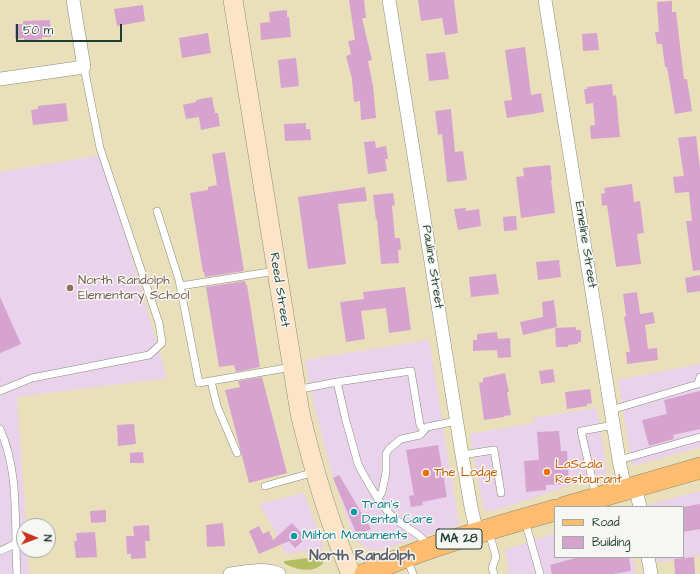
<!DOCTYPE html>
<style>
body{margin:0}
#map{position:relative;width:700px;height:574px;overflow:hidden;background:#eadfbb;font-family:"Architects Daughter",sans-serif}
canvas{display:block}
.legend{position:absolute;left:554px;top:506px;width:130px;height:52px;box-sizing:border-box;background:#f6f6f2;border:1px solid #a0aca6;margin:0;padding:5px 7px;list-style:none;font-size:12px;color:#1f3d34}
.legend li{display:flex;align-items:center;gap:8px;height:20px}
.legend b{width:20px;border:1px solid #a0aca6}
.north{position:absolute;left:16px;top:518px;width:40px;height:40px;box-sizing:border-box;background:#f6f6f2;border:1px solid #a0aca6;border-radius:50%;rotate:91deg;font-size:11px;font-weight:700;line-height:16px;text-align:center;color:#1f3d34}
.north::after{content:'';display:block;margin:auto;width:14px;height:18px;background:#c8321e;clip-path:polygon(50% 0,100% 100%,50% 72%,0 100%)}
.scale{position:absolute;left:16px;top:24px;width:106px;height:18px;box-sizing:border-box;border:2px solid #1f3d34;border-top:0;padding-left:5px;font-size:12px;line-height:14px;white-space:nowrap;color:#1f3d34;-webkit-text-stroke:3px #f6f6f2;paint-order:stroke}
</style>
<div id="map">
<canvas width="700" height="574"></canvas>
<ul class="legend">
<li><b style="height:5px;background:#fdbc70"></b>Road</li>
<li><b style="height:11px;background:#d6a3ce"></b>Building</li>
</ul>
<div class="north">N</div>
<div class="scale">50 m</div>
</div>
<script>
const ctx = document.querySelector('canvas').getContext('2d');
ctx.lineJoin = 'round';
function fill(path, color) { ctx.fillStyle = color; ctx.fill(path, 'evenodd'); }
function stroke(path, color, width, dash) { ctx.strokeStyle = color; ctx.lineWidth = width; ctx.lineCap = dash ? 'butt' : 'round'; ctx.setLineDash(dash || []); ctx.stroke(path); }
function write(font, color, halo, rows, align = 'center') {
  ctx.font = font + ' "Architects Daughter",sans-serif'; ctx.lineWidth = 3; ctx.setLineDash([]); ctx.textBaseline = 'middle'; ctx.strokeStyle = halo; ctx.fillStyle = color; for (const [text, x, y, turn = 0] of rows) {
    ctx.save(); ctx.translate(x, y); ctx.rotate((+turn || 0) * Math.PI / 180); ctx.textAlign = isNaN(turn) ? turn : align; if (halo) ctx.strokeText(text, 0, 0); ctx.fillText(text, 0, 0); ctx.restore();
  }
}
const built = new Path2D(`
 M102,155L167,378L17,397L26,526H24V550H27L29,574H0V172Z
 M429,340L459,525L384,549L371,550L361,545L352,533L330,467L312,396L305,360Z
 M700,364V447L632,466L618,380Z
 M597,408L607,473L494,511H487L483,507L470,434L534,423L533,418Z
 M700,491V555L658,563L657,557H683V507H649L648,505Z
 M304,493L322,541L323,549L285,554L276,533L259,504Z
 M555,533V557H633L636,574H509L505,550Z`);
const green = new Path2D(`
 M324,556L323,563C314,574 295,570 284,563V561Z`);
const building = new Path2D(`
 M349,0H364L366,18H362L372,60L368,61L373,86L376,118L361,120L360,101L354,102L352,79L346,56L351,54L348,41L355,40Z
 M418,0H454L458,33L445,35L442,18L421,21Z
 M672,1V12H676L684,79H687L692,111L675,114L667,67H665L662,44H657L655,32H659L657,2Z
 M143,5L145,21L117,26L114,9Z
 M287,10V17H289L291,37L261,40L260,23L270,22L269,12Z
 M50,20L51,37H42V39L24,41V38L15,39V24H23V21Z
 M208,33L211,53L182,58L179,38Z
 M597,33L599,50L583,51L582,34Z
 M525,47L531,95L541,93L544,112L507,118L504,101L512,100L505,50Z
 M445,52L449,79L429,81L426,54Z
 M296,58L299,86L281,88L278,60Z
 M612,84L613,96L616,95L620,137L591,139L590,126L595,125L593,103L586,104L584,89H587V87Z
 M212,97L215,113H218L220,126L201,130L199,117L186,119L183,105L196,102V100Z
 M66,103L68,121L33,125L31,110L38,109V106Z
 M451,109L455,152L463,151L467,180L447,182L442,134L438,135L435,111Z
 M306,123V129H310L311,140L285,141L284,124Z
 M696,136L700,168V270L693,271L686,221H692L689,192L675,193L673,177L684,176L678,138Z
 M375,141L376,148L386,146L388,159H385L387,171L368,174L364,142Z
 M225,152L244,271L205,277L204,272H203L190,193L208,190V187L217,185L212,154Z
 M550,165L552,180H551L555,213L521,218L516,177L524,176L523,168Z
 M632,184L634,202L640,201L644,233L637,234L641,264L616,267L607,205L602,206L601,194L605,193L604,188Z
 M365,187L367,201L338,204L346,264L308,269L298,197Z
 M393,193L395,205L392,206L395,238H400L401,250H398L399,263L381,264L377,219L376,220L373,195Z
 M466,208V211L479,209L481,226L458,230L454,209Z
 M516,216L517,230L504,231L503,217Z
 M559,260L561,277L538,280L536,262Z
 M496,274L499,294L471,297L469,277Z
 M700,275V291L687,293L685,278Z
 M245,281L246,285H247L260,367L236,372L234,365L219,367L206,287Z
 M405,287L411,330L389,333L386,308L361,311L365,339L346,342L340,302L364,299L363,292Z
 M637,292L640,314L653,312L655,323L645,325L648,349L657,348L658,360L627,364L626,352H630L624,317L626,316L623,294Z
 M0,297L21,344L0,353Z
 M554,300L557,327L523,335L520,322L543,317L542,302Z
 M576,327V330H581V342H578V344L568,345V347H556L555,328Z
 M497,332L498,339L510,338L511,357L498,358L497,350L473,351V340H477V334Z
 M553,369L555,382L541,384L539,371Z
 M505,373L509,392H507L511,415L504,416V417L484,420L479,383L483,382V378Z
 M262,377L287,473L249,483L225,390L240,387L238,381Z
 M590,389L592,403L587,404V406L567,409L565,392Z
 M700,391V429L673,435L674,439L649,446L642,420L667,414L664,400Z
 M134,424L136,444L118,446L117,425Z
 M559,431L561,451H567L569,484L546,485V490L526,492L524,461L539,460L537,432Z
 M438,445L447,497L422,502L423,505L411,507L409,496L414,495L406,450Z
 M143,452L144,463H130V453Z
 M339,475L371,529L357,535L333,478Z
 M700,504V529L683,532V507Z
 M106,510V522L91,523L90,511Z
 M223,523L225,546L207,547L206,525Z
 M292,523L306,538L295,548L289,541L259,554L249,531L259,526L263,534L269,531L273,540Z
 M149,525L150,541H145L146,558L131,559V554H127L126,536H134L133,526Z
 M95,532L97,557L76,558L74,541H77L76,533Z
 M579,557H629L631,571L613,574H552L550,565Z
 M694,557L695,574H675L674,559Z`);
const lane = new Path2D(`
 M157,211L179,280L199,383L292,367
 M180,286L276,271
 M211,381L217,406L237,453
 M337,382L346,421L358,464L362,472C371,487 379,504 392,516C404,528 420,532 428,546
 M296,390L337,382L411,371L420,425L424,430
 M0,391L32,378L149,355L162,343L159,323L100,148L84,67
 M611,410L698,384L700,377
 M0,429C20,473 14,526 17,574
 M462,455L494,450L501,493
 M619,460L700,437
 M265,486L315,472
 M596,496L581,431L614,425
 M378,498L382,492L386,472V454L389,449L401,439L420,435L427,427L457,421
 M525,521L540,574
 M489,532L496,557L492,568L494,574
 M0,551L15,544
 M407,559L413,574`);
const street = new Path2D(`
 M389,0L462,455L471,507L477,533
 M545,0L619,460L625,489
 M0,79L84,67L73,0
 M635,486L640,507
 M648,557L651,574
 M230,574C246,572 264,567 279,574`);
const secondary = new Path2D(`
 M233,0L300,413C313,468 329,522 351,574`);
const primary = new Path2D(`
 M565,507L700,468
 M365,574C426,546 491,529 555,510`);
const markers = [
 [70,288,4,"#8d6e63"],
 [547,472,4,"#e8710a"],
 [426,473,4,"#e8710a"],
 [354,512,4,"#0f9aa8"],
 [294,536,4,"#0f9aa8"]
];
const shields = [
 [459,539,46]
];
const shieldNames = [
 ["MA 28",459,539]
];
const streetNames = [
 ["Emeline Street",585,245,81],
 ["Pauline Street",432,267,81],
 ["Reed Street",279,290,81]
];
const educationNames = [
 ["North Randolph",78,281],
 ["Elementary School",78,296]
];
const foodNames = [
 ["LaScala",555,465],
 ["Restaurant",555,480],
 ["The Lodge",434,473]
];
const cultureNames = [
 ["Tran's",362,505],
 ["Dental Care",362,520],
 ["Milton Monuments",302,536]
];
const quarterNames = [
 ["North Randolph",362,557]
];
fill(built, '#ead1ec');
fill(green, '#b3be60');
fill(building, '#d6a3ce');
stroke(lane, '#848e78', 8);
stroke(street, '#848e78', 14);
stroke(secondary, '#848e78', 20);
stroke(primary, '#848e78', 22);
stroke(lane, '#fff', 7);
stroke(street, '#fff', 13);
stroke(secondary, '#fee4c6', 19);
stroke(primary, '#fdbc70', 21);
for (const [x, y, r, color] of markers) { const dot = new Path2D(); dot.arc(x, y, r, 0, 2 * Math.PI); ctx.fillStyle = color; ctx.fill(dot); stroke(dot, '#f6f6f2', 1.5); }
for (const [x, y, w] of shields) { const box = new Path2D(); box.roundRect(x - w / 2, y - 10, w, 20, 3); ctx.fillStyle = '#f6f6f2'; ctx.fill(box); stroke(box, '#1f3d34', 1); }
write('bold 12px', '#1f3d34', null, shieldNames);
write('13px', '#1f3d34', '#f6f6f2', streetNames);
write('13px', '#785e54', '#f6f6f2', educationNames, 'left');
write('13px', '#c56008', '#f6f6f2', foodNames, 'left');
write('13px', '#0d838f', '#f6f6f2', cultureNames, 'left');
write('bold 15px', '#5f616a', '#f6f6f2', quarterNames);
</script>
